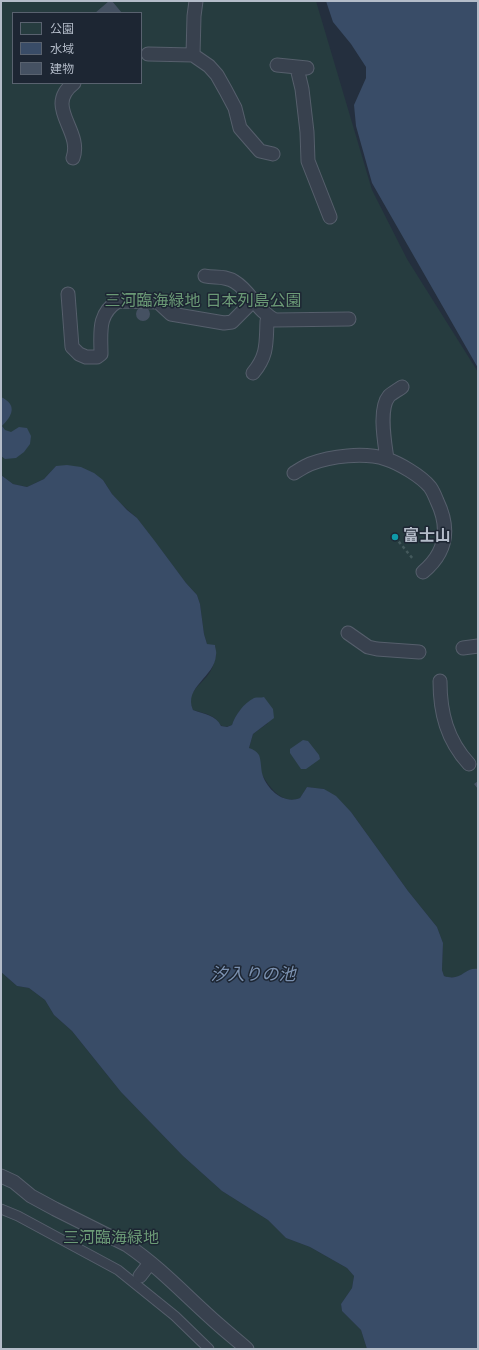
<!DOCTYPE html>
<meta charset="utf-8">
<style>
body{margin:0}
#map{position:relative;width:479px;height:1350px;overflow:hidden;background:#242f3e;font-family:Jost,"Noto Sans JP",sans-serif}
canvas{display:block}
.frame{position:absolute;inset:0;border:2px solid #b4bcc9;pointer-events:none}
.legend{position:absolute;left:12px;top:12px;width:130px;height:72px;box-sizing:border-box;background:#1d2633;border:1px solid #59626f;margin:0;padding:5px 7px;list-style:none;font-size:12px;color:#b4bcc9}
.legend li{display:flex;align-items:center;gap:8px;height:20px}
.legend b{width:20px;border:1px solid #59626f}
</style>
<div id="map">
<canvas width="479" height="1350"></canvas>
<div class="frame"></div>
<ul class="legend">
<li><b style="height:11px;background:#263c3f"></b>公園</li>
<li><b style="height:11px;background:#394c67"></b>水域</li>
<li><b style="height:11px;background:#455162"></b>建物</li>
</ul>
</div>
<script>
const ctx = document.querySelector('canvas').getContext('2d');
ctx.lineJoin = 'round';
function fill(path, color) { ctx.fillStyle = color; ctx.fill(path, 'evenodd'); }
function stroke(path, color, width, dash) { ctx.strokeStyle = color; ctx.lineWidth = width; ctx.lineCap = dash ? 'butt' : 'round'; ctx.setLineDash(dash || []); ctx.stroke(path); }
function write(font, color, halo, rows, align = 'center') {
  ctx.font = font + ' Jost,"Noto Sans JP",sans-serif'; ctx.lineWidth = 3; ctx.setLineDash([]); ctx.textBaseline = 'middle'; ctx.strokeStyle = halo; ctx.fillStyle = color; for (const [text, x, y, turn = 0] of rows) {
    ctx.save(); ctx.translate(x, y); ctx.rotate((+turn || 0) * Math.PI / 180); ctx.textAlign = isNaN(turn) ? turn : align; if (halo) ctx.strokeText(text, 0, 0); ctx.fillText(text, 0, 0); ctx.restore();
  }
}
const green = new Path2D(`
 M1,1H316L372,190L407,259L478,372V969C463,968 462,982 444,976L442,970L443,943L437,927L408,891L351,812L324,789L307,787L300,798C274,809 258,766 249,748L253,734L268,723L255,698C244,705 236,713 232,725C218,731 221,720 211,716C206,713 199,712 193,710C185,693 199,687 208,675C213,669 214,662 216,655L207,644L204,634L200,604L197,595L186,583L137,518L120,503L112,494L103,480L56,466L44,479L27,487L13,484L1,475ZM13,13H141V83H13Z
 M1,972L17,986L29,988L45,1000L54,1015L72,1031L121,1092L183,1156L222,1191L268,1220L286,1238L310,1247L347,1268L354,1276L352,1288L341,1304L342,1311L361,1330L367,1349H1Z`);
const water = new Path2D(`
 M326,1H478V368L372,183L356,126L354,105L366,78V67L351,44L333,22Z
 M1,397C18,405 12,416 2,426L5,430L11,432L19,427L27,428L31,436L30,444L24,452L16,458L5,459L1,456Z
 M67,465L81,467L94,473L103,480L112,494L127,510L137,518L154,540L186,583L197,595L200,604L204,634L207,644L215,645C215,648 217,652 216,655C215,677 183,687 193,710C204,714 216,715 221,726L227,727L232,725C235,715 244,703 254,698C257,697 261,698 264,697L273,709L274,718L253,734L249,748C253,749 256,751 259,755C261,760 261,768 262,773C266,789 284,805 300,798L307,787L324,789L336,796L351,812L408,891L437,927L443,943L442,970L444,976C462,982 464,967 478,969V1349H367L361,1330L342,1311L341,1304L352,1288L354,1276L347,1268L310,1247L286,1238L268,1220L222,1191L183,1156L121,1092L72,1031L54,1015L45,1000L29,988L17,986L1,972V475L13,484L27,487L44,479L56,466Z
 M303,740L308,741L319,755L320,759L306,769H301L290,753V749Z`);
const building = new Path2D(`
 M109,1H112L122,13H95Z
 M136 314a7 7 0 1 1 14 0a7 7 0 1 1-14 0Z
 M478,781V789L474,784Z`);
const path = new Path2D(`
 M395,537L413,559`);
const service = new Path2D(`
 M1,1209L18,1216L118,1270L175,1316L209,1349`);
const pedestrian = new Path2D(`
 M148,54L193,55L209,66L217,75L226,91L235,108L240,128L260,151L273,154
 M193,55L194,16L196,1
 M277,65L307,68
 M297,68L302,89L307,132L308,161L330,217
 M73,158C83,130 43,107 74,83
 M205,276C215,278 225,275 235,282C250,291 258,312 275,320L349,319
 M68,294L72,347L79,354L86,357H97L101,354C101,333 97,314 118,301L158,302L171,314L224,323L232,322L253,301
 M253,373C268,355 266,343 267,321L270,317
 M387,459C385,444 378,409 389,396C392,393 398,390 402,387
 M294,473C299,470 305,466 310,464C331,456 364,452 386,459C399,463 421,476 430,487C433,491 435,496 437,501C450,528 447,552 423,572
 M348,633L368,647L377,649L419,652
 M463,648L478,646
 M440,681C440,713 447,740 469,764
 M1,1176L14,1182L31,1196L55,1209L127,1245C161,1268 188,1298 219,1325C228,1333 238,1341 247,1349
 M140,1276L150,1263`);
const markers = [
 [395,537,4,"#0f9aa8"]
];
const parkNames = [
 ["三河臨海緑地 日本列島公園",203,302],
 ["三河臨海緑地",111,1239]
];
const poiNames = [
 ["富士山",403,537]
];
const waterNames = [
 ["汐入りの池",253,976]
];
fill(green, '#263c3f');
fill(water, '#394c67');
fill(building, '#455162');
stroke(service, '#565f6c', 11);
stroke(pedestrian, '#565f6c', 15);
stroke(path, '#44595c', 2.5, [3, 3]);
stroke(service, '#38414e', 9);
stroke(pedestrian, '#38414e', 13);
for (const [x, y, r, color] of markers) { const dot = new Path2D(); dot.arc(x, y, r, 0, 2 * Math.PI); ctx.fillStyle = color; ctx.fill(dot); stroke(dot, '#1d2633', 1.5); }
write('16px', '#6b9a76', '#1d2633', parkNames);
write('bold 16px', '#b4bcc9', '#1d2633', poiNames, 'left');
write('italic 17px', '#7c92b1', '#1d2633', waterNames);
</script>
